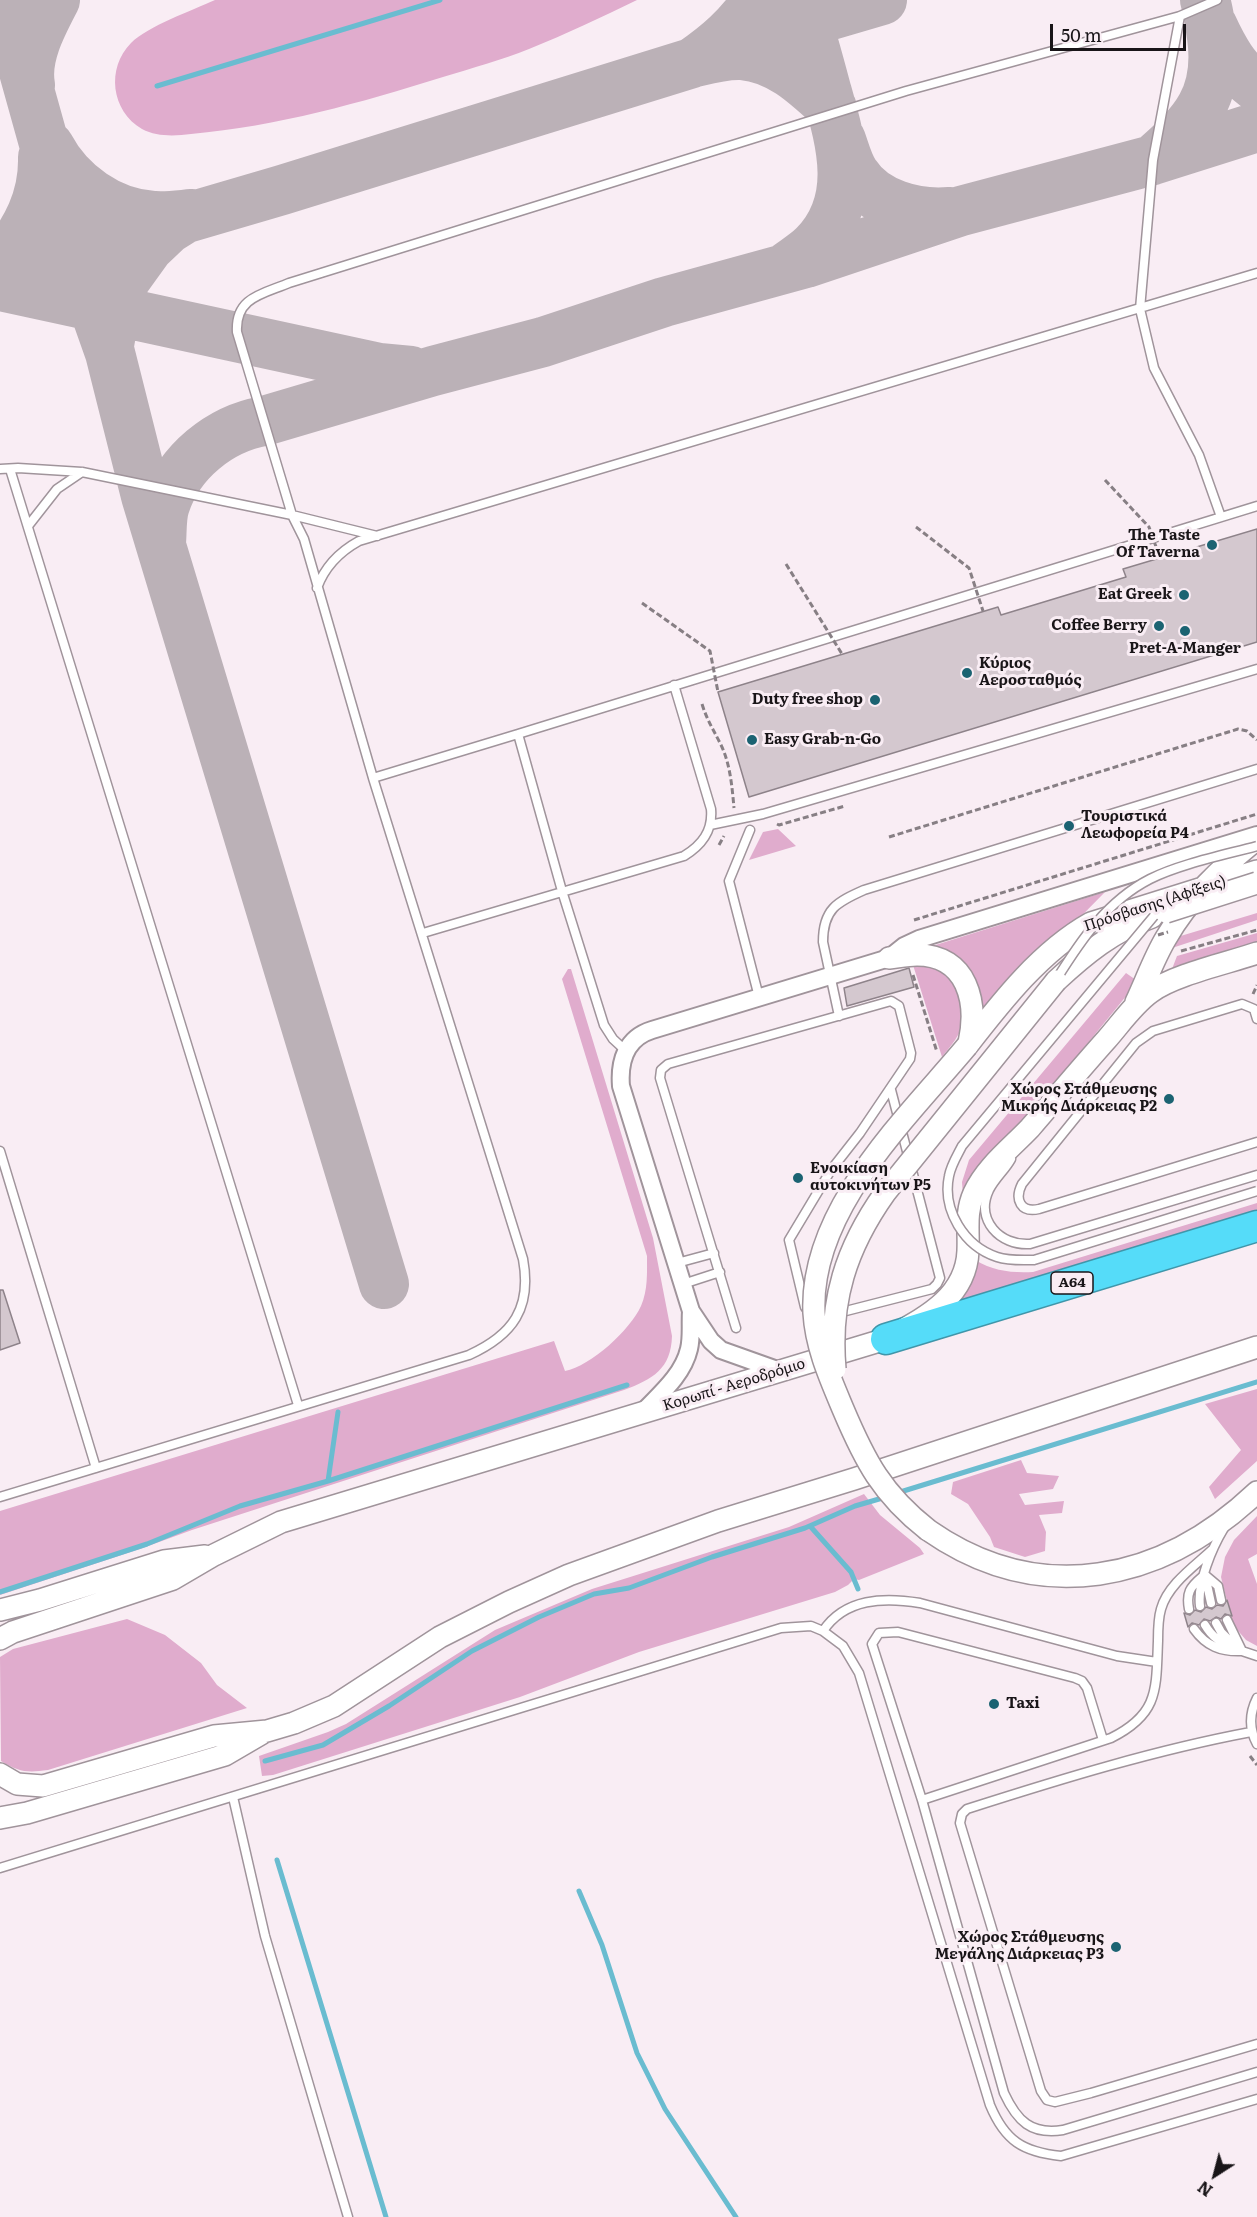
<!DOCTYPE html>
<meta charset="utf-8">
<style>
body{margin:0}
#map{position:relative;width:1257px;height:2217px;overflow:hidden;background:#f9edf4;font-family:Literata,serif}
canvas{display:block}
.north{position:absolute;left:1185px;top:2145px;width:60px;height:60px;-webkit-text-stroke:4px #f9edf4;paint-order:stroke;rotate:216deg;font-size:16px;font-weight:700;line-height:24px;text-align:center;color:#191518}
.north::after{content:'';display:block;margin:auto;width:21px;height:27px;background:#191518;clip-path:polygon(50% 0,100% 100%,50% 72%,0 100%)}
.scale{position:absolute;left:1050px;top:24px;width:136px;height:27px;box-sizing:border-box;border:3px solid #191518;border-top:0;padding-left:8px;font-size:18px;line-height:21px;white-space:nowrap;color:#191518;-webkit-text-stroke:4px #f9edf4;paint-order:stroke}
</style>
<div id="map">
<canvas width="1257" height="2217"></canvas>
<div class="north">N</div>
<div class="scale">50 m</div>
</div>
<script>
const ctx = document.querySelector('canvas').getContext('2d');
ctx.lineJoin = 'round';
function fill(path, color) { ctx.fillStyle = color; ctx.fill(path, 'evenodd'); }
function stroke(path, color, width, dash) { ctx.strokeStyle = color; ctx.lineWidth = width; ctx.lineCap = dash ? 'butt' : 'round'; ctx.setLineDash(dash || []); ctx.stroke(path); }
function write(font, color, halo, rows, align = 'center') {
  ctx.font = font + ' Literata,serif'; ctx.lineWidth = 6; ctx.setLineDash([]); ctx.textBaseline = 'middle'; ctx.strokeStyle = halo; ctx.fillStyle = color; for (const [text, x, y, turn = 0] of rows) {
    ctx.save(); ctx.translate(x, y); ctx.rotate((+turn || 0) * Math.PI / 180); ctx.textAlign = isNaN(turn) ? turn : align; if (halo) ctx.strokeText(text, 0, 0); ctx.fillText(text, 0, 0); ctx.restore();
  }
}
const green = new Path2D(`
 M215,0H637C602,17 566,34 529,49C502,60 472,68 443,77C360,103 278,126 191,134C175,136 157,137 142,129C111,111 106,68 131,43C148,26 191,11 215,0Z
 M778,829L796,846L749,860L763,832Z
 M1105,892L984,1015L977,986L926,948Z
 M1257,913V920L1169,949L1174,938Z
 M1257,933V945L1172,969L1177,956Z
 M913,965C923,965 932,965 941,970C961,981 968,1009 961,1029C957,1039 949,1048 942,1057Z
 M568,969H571L653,1238L672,1336C671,1369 653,1379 624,1390L192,1530L140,1549L0,1595V1511L554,1341L565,1371C591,1366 630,1330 641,1306C648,1290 647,1273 647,1256L562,979Z
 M1126,973L1136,980V984L963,1196L962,1182L969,1160Z
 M1257,1203V1211L954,1306L975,1260C994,1271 1011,1273 1033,1272Z
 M1257,1389V1461L1215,1499L1209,1487L1241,1450L1205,1404Z
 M1021,1460L1027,1473L1059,1476L1053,1489L1019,1494L1025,1505L1064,1501L1062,1513L1039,1515L1046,1532L1045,1551L1025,1557L994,1547L990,1537L968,1504L951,1494L953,1482Z
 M864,1494L880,1515L920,1548L924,1554L859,1580L854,1579L848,1585L835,1592L639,1652L520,1697L273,1775L262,1776L259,1756L328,1732L346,1724L495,1630L592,1589L789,1527Z
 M1257,1516V1554L1248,1559L1257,1584V1646L1246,1640L1233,1625L1221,1577L1225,1557L1234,1540Z
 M127,1619L165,1635L201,1663L217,1685L247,1708L48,1770C27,1773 19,1772 1,1761L0,1657L13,1649Z`);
const stream = new Path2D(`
 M157,86L440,0
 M328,1481L338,1412
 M897,1493L1257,1382
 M810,1526L851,1572L858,1589
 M0,1592L147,1544L240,1506L328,1481L627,1385
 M265,1761L323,1745L389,1706L472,1651L539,1617L594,1594L629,1588L712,1557L805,1528L855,1506L886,1497
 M277,1860L386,2217
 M579,1891L602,1945L637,2053L665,2109L736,2217`);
const taxiway = new Path2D(`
 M4,0L74,251L110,353L146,496L384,1284
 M757,0C739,27 718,45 692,63C708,59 725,54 742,55C779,58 806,84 832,108
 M1212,25C1223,49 1235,71 1257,87
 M30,85C25,56 42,25 55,0
 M841,140C845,151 848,164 855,174C874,204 916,215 950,212
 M49,146C69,184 110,214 154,216C167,217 180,215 192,214L168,229L149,247L113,297L110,340
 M1155,158C1196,123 1220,94 1212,37C1210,25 1209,12 1205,0
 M0,262C27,231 44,198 43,157
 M788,266C796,260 806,254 814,246C859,201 841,142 826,89C818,59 810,29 800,0
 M0,276L74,251L282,190L692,63L807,22L882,0
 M0,286L379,368L411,371
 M161,543C162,531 161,516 165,505C179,462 219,429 264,421L433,371L543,342L664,302L806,263L961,211L1153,160L1257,127`);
const building = new Path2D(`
 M1257,529V642L749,797L718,692L998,607L1001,615L1126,577L1123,569Z
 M909,968L914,987L847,1006L844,988Z
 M0,1290H3L20,1343L0,1350Z
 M1227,1600L1232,1616L1225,1614L1221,1619L1216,1617L1210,1621L1204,1619L1199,1625L1192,1623L1188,1627L1184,1613L1190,1615L1195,1610L1201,1612L1206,1607L1212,1609L1217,1605L1223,1606Z`);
const path = new Path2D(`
 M702,704C707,720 713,729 720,743C730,762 732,786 734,808
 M777,824L779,825L845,806
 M889,837L1238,729L1247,731L1257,740
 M719,845L724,836
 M914,920L1257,814
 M1181,951L1257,930
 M913,975L937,1052
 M1253,994L1257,985
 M1250,1756L1257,1765`);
const service = new Path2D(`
 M1180,16L1153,160L1140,309L1154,368L1199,455L1221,517
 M0,469L18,468L82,472L292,515L377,536
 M10,469L298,1405
 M28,526L57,489L82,472
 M317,588C325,566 339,552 359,541L1257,273
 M518,734L1257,506
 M710,825L763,814L1257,669
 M750,830L729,881L759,997
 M423,933L684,856C702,845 713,831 711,809L674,685
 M839,1016L823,942C823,909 837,902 864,890L1257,769
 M1257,1019L1254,1009L1242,1004L1153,1031L1136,1043L1022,1184C1014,1200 1021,1213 1039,1209L1257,1142
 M626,1051L613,1039L604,1025L562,891L518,734L373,778L304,539L292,515L237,332C235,297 263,294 289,283L906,91L1180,16L1217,0
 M0,1151L96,1468
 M1011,1159C1005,1170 995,1178 989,1190C975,1220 1000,1246 1030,1244L1257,1175
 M677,1263L714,1253
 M683,1284L720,1272
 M838,1313L932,1289L937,1284L940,1278L891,1090
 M736,1328L660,1078L661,1070L668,1064L891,1001L899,1006L911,1053L910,1059L860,1133L831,1170L789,1240L805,1307L810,1314
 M0,1497L469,1355C513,1335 532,1308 523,1259L373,778
 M1205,1575L1218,1586L1221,1600
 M1205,1575L1211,1603
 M1200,1606C1197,1583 1212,1548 1224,1528
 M1189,1609C1186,1593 1190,1587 1202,1577
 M1227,1620L1242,1651L1257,1656
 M1216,1623L1221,1632L1234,1645
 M1205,1625C1212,1637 1220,1642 1233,1647
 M1194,1629C1206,1646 1221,1652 1242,1651
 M823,1631L843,1646L859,1673L990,2105C1005,2141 1023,2152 1061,2156L1257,2099
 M1257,1698C1249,1714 1249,1729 1257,1744
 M1251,1732C1155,1750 1061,1779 967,1809L962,1814L960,1823L1041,2091L1047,2100L1055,2102L1091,2093L1257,2044
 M1103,1740L1087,1688L1082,1681L1075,1678L898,1632L879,1633L872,1644L922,1800L1004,2093C1017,2121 1031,2135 1063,2130L1257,2072
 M233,1797L265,1936L348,2217
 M922,1800L1111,1738C1159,1714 1156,1690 1158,1641C1158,1630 1158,1619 1161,1609C1168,1584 1195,1566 1213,1549
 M0,1868L781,1628L811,1626L823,1631C845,1598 884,1597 920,1603L1117,1656L1157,1662`);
const minor = new Path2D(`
 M780,1371L721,1350L711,1341L691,1311L621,1086C619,1061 626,1038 652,1030L889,958L904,946L919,939L1257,835
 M642,1413C660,1394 683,1375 689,1349C692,1337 690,1323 691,1311`);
const tertiary = new Path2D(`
 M889,958C898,957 908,955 917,955C968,955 978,1003 969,1043
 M1056,981C1085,954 1113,931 1152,917
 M1136,1002C1146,981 1154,958 1166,938C1189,898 1221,868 1257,839
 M967,1046C1002,1001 1041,951 1091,923L1257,871
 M928,1530C1040,1608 1162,1582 1257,1492
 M0,1610L40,1600L164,1561L205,1556
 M0,1639L13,1632L173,1579L214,1555L281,1522L886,1339C922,1319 966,1299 968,1251C969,1230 965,1213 974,1193C986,1167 1011,1148 1030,1128C1056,1098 1081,1068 1107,1039C1121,1023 1134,1004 1151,992C1173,975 1228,963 1257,953
 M0,1774L17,1784L43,1786L214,1736L267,1731L294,1723L334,1706L440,1637L509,1602L569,1575L718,1521L854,1479L1257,1347
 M0,1818L27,1813L225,1755L261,1734`);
const motorway = new Path2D(`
 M886,1339L1257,1226`);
const pathBridge = new Path2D(`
 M1105,480L1149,527L1160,558
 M916,527L969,568L983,611
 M786,564L842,654
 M642,603L710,651L718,692
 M1158,935L1168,932`);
const serviceBridge = new Path2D(`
 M1154,916L962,1146C957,1156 951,1165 949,1176C942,1210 964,1246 997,1257C1009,1261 1021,1260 1034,1260L1257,1191
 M1056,980C1081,940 1107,901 1150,879C1180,864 1224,855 1257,846`);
const tertiaryBridge = new Path2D(`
 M1166,912L1257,883
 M835,1369C829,1301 846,1248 885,1193L1056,981
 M928,1530C882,1494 865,1461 843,1409C830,1378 816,1347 814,1313C809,1210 906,1119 967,1046`);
const markers = [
 [1212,545,6,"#1b6372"],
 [1184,595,6,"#1b6372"],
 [1159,626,6,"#1b6372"],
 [1185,631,6,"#1b6372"],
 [967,673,6,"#1b6372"],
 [875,700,6,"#1b6372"],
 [752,740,6,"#1b6372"],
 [1069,826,6,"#1b6372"],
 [1169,1099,6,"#1b6372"],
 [798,1178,6,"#1b6372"],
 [994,1704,6,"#1b6372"],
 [1116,1947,6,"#1b6372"]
];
const shields = [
 [1072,1283,42]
];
const shieldNames = [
 ["Α64",1072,1283]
];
const poiNames = [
 ["The Taste",1200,536],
 ["Of Taverna",1200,553],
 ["Eat Greek",1172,595],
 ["Coffee Berry",1147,626],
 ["Pret-A-Manger",1185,649,"center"],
 ["Κύριος",979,664,"left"],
 ["Αεροσταθμός",979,681,"left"],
 ["Duty free shop",863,700],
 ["Easy Grab-n-Go",764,740,"left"],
 ["Τουριστικά",1081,817,"left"],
 ["Λεωφορεία P4",1081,834,"left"],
 ["Χώρος Στάθμευσης",1157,1090],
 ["Μικρής Διάρκειας P2",1157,1107],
 ["Ενοικίαση",810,1169,"left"],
 ["αυτοκινήτων P5",810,1186,"left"],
 ["Taxi",1006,1704,"left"],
 ["Χώρος Στάθμευσης",1104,1938],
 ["Μεγάλης Διάρκειας P3",1104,1955]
];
const streetNames = [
 ["Πρόσβασης (Αφίξεις)",1155,904,-18],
 ["Κορωπί - Αεροδρόμιο",734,1385,-17]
];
fill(green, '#e0accd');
stroke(stream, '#6abcd0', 5);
stroke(taxiway, '#bbb1b7', 50);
fill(building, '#d4c8cf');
stroke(building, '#8e838a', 1.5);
stroke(service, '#a0949b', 11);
stroke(minor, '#a0949b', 20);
stroke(tertiary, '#a0949b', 24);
stroke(motorway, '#4096aa', 33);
stroke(path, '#877f84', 3, [6, 3]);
stroke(service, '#fff', 8);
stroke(minor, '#fff', 16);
stroke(tertiary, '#fff', 21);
stroke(motorway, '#55dcf9', 30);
stroke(serviceBridge, '#a0949b', 11, []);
stroke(tertiaryBridge, '#a0949b', 24, []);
stroke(pathBridge, '#877f84', 3, [6, 3]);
stroke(serviceBridge, '#fff', 8);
stroke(tertiaryBridge, '#fff', 21);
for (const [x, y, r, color] of markers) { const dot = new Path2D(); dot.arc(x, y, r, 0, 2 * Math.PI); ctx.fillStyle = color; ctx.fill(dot); stroke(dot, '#f9edf4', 2); }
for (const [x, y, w] of shields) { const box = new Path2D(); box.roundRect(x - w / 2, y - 11, w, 22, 4.5); ctx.fillStyle = '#f9edf4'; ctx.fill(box); stroke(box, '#191518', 1.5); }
write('bold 14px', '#191518', null, shieldNames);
write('bold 15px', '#191518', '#f9edf4', poiNames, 'right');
write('15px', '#191518', '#f9edf4', streetNames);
</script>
